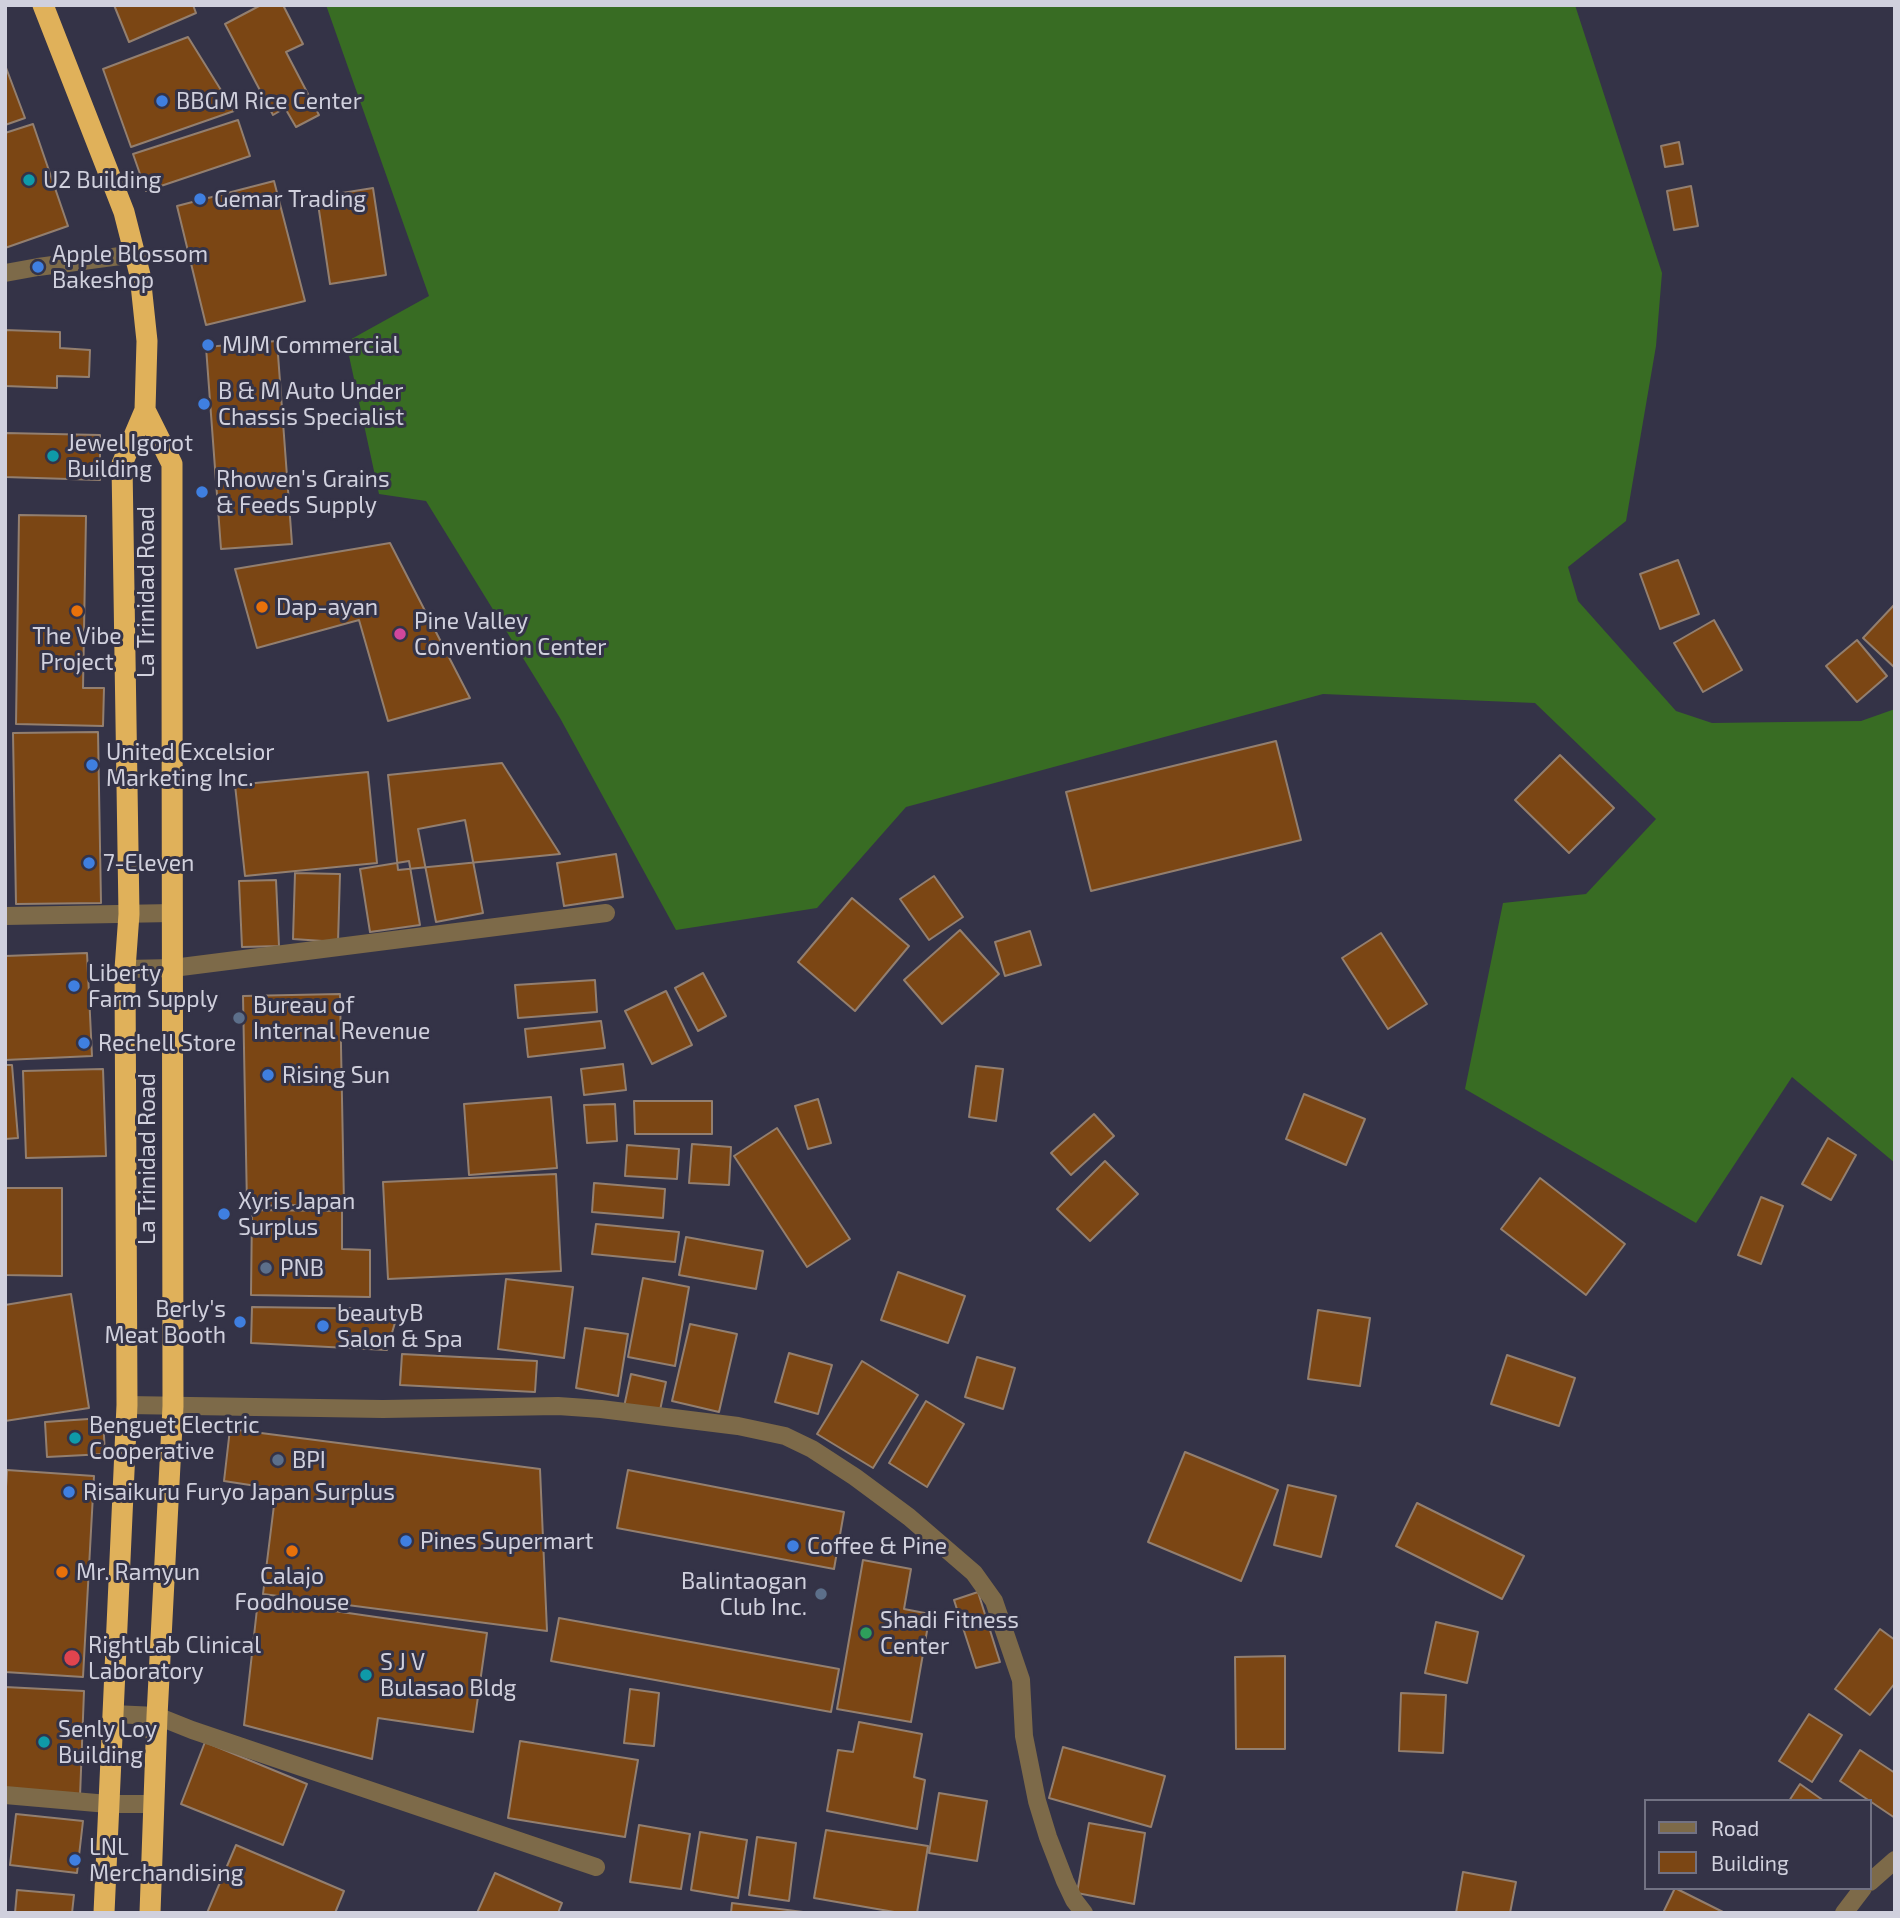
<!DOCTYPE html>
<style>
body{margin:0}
#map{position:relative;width:1900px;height:1918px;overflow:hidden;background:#343347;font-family:"Exo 2",sans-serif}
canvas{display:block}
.frame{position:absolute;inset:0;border:7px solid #d0d0dd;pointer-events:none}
.legend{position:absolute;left:1644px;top:1799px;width:228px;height:91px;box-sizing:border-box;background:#343347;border:2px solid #727283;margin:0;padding:9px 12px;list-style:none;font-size:21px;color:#d0d0dd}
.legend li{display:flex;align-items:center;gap:14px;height:35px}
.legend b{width:35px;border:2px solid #727283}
</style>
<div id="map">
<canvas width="1900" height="1918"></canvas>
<div class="frame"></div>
<ul class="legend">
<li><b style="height:9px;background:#7d6a49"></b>Road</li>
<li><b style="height:19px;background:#7b4614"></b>Building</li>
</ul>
</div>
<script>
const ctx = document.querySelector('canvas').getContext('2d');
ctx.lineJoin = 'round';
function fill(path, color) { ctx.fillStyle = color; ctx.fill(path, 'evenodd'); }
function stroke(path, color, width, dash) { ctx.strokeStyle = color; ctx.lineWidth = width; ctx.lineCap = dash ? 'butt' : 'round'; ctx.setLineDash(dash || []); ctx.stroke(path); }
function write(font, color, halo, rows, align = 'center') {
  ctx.font = font + ' "Exo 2",sans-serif'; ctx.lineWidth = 6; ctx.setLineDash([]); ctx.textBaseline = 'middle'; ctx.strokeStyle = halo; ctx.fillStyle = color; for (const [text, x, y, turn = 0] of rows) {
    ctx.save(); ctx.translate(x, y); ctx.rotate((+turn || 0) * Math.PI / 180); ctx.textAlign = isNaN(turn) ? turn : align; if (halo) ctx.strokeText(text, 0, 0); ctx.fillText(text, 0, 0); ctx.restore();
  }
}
const forest = new Path2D(`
 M326,5H1575L1662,273L1656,346L1626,521L1568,567L1578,601L1676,711L1712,723L1861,721L1895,709V1163L1792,1077L1696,1223L1465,1089L1503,903L1586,894L1656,819L1535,703L1323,694L906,807L817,908L676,930L560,718L426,501L379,494L346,342L429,296Z`);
const building = new Path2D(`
 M114,5H193L196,13L129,42Z
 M261,5H283L303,44L286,52L319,115L296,127L285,108L273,115L225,24Z
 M188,37L234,111L131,147L103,69Z
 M5,65L25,118L5,125Z
 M238,120L250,156L146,191L133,154Z
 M33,124L68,226L5,248V133Z
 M1679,142L1683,164L1665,167L1661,146Z
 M274,181L305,301L206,325L177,206Z
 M1691,186L1698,226L1674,230L1667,191Z
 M373,188L386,275L330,284L317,197Z
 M5,330L60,332V348L90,350L89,377L57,376V388L5,386Z
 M277,341L292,544L221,549L206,347Z
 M5,433L100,435V480L5,477Z
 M19,515L86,516L83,688H104L103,726L16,724Z
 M390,543L470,698L388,721L359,620L257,648L235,569Z
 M1678,560L1699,614L1660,629L1640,574Z
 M1895,604V668L1863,638Z
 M1714,620L1742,670L1703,692L1674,643Z
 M1857,640L1887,676L1857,702L1826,666Z
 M98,732L101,903L16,904L13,733Z
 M1276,741L1301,840L1091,891L1066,792Z
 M1560,755L1614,808L1569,853L1515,800Z
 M502,763L560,854L398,870L388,775Z
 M368,772L377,863L245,876L235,785Z
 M465,820L483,913L436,922L418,829Z
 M616,854L623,897L564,906L557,863Z
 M409,861L420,925L370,932L360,869Z
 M295,873L340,874L338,942L293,939Z
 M934,876L963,917L929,940L900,899Z
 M276,880L279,946L242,947L239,881Z
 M852,898L909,946L855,1011L798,962Z
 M960,930L999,974L942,1024L904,980Z
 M1030,931L1041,965L1005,976L995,942Z
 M1381,933L1427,1004L1388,1029L1342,958Z
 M87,953L92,1056L5,1060V956Z
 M703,973L726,1016L698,1031L675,988Z
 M595,980L597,1012L518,1018L515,985Z
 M666,991L692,1045L652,1064L625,1011Z
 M340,994L344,1204L247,1206L243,996Z
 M601,1021L605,1048L528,1057L525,1029Z
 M623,1064L626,1090L584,1095L581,1069Z
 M5,1065H12L18,1138L5,1139Z
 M976,1066L1003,1069L996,1121L969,1117Z
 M103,1069L106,1156L26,1158L23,1071Z
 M1304,1094L1365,1119L1346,1165L1286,1139Z
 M551,1097L557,1168L469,1175L464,1104Z
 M818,1099L831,1143L808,1149L795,1106Z
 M634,1101H712V1134H635Z
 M615,1104L617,1141L587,1143L584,1105Z
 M1094,1114L1114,1136L1071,1175L1051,1153Z
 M777,1128L850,1239L807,1267L734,1156Z
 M1828,1138L1856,1155L1831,1200L1802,1184Z
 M692,1144L731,1147L729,1185L689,1183Z
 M627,1145L679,1149L677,1179L625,1176Z
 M1105,1161L1138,1194L1090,1241L1057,1209Z
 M556,1174L561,1271L388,1279L383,1182Z
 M1540,1178L1625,1244L1586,1295L1501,1229Z
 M594,1183L665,1189L663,1218L592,1212Z
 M5,1188H62V1276L5,1275Z
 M1761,1197L1783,1206L1761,1264L1738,1255Z
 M252,1210L342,1211V1249L370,1250V1297L251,1295Z
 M596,1224L679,1232L675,1262L592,1254Z
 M686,1237L763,1251L756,1289L679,1275Z
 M898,1272L965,1296L948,1343L881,1320Z
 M643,1278L689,1287L675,1366L628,1357Z
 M506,1279L573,1287L564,1358L498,1349Z
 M71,1294L89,1408L5,1421V1305Z
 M252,1307L399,1309L387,1350L251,1343Z
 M1318,1310L1370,1318L1360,1386L1308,1379Z
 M690,1324L737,1334L719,1412L672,1401Z
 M585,1328L628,1334L618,1396L576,1388Z
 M789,1353L832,1365L818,1414L775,1402Z
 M402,1354L537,1361L535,1392L400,1385Z
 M1507,1355L1575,1378L1559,1426L1491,1404Z
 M977,1357L1015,1368L1003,1409L965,1397Z
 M862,1361L918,1395L873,1468L817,1434Z
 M631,1374L666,1382L659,1415L624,1407Z
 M926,1401L964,1424L927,1487L889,1463Z
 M103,1418L105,1454L47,1457L45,1422Z
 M230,1429L540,1469L547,1631L263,1594L276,1489L224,1481Z
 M1185,1452L1278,1490L1241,1581L1148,1542Z
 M7,1470L94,1476L83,1677L5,1672V1504Z
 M628,1470L844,1512L834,1569L617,1528Z
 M1288,1485L1336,1496L1321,1557L1274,1545Z
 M1417,1503L1524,1556L1502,1599L1396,1546Z
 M863,1560L911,1569L904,1609L930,1614L911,1722L837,1709Z
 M978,1592L1000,1662L976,1668L954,1600Z
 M258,1600L487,1633L473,1732L378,1718L372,1759L244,1725Z
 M559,1618L839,1669L831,1712L551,1661Z
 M1436,1622L1478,1632L1467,1683L1425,1673Z
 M1880,1629L1895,1640V1683L1870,1715L1835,1689Z
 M1285,1656V1749H1236L1235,1657Z
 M5,1687L84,1691L80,1797L5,1794Z
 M630,1689L659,1693L654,1746L624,1743Z
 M1401,1693L1446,1695L1443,1753L1399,1751Z
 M1809,1714L1842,1735L1812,1782L1779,1761Z
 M859,1722L922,1734L914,1777L925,1780L917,1829L827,1811L838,1750L853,1752Z
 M520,1741L638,1760L625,1837L508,1818Z
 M205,1742L307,1784L283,1845L181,1804Z
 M1063,1747L1165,1776L1151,1827L1049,1798Z
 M1860,1750L1895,1773V1818L1840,1781Z
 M1800,1784L1824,1801H1789Z
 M939,1793L987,1801L977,1861L929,1853Z
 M16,1814L83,1821L77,1873L10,1865Z
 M1089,1823L1145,1833L1134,1904L1077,1893Z
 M639,1825L690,1834L681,1889L630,1882Z
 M826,1830L928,1846L917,1913H900L814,1898Z
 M700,1832L747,1840L738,1898L691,1890Z
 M757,1837L796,1843L789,1901L749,1895Z
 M236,1845L344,1891L335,1913H207Z
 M1463,1872L1516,1882L1510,1913H1456Z
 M495,1873L562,1903L558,1913H477Z
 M1675,1888L1725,1913H1663Z
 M17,1890L74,1895L72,1913H15Z
 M732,1903L811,1913H731Z`);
const minor = new Path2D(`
 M5,273L38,267L135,254
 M5,916L173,913
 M125,969L173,968L606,913
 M127,1405L383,1409L558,1406L601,1409L738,1426L785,1436L812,1449L855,1477L909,1517L974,1573L994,1601L1021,1680L1024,1736L1037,1801L1048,1837L1065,1881L1074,1900L1084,1913
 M113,1714L157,1716L192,1730L596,1867
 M5,1795L108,1804H154
 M1870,1882L1895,1860
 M1844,1913L1863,1888`);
const highway = new Path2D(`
 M43,5L124,212L140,275L147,341L145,410L122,464L129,914L125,969L127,1405L104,1913
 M145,410L172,464V645L173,1406L157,1716L150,1913`);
const markers = [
 [162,101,7,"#3f7fe0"],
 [29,180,7,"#0f9aa8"],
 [200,199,7,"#3f7fe0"],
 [38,267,7,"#3f7fe0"],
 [208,345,7,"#3f7fe0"],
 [204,404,7,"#3f7fe0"],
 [53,456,7,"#0f9aa8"],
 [202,492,7,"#3f7fe0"],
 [262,607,7,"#e8710a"],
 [77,611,7,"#e8710a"],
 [400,634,7,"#d1479c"],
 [92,765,7,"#3f7fe0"],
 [89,863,7,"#3f7fe0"],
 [74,986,7,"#3f7fe0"],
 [239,1018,7,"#5c6f8a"],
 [84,1043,7,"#3f7fe0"],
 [268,1075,7,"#3f7fe0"],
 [224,1214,7,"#3f7fe0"],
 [266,1268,7,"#5c6f8a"],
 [240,1322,7,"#3f7fe0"],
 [323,1326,7,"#3f7fe0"],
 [75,1438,7,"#0f9aa8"],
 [278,1460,7,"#5c6f8a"],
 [69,1492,7,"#3f7fe0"],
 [406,1541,7,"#3f7fe0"],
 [793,1546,7,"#3f7fe0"],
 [292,1551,7,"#e8710a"],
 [62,1572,7,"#e8710a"],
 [821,1594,7,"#5c6f8a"],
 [866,1633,7,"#2e9e5b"],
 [72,1658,9,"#e0444e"],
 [366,1675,7,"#0f9aa8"],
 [44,1742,7,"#0f9aa8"],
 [75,1860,7,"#3f7fe0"]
];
const poiNames = [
 ["BBGM Rice Center",176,101],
 ["U2 Building",43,180],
 ["Gemar Trading",214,199],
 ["Apple Blossom",52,254],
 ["Bakeshop",52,280],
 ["MJM Commercial",222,345],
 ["B & M Auto Under",218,391],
 ["Chassis Specialist",218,417],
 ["Jewel Igorot",67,443],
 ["Building",67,469],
 ["Rhowen's Grains",216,479],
 ["& Feeds Supply",216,505],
 ["Dap-ayan",276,607],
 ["Pine Valley",414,621],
 ["Convention Center",414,647],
 ["The Vibe",77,636,"center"],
 ["Project",77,662,"center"],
 ["United Excelsior",106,752],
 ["Marketing Inc.",106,778],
 ["7-Eleven",103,863],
 ["Liberty",88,973],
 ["Farm Supply",88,999],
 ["Bureau of",253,1005],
 ["Internal Revenue",253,1031],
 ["Rechell Store",98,1043],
 ["Rising Sun",282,1075],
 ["Xyris Japan",238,1201],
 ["Surplus",238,1227],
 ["PNB",280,1268],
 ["Berly's",226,1309,"right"],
 ["Meat Booth",226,1335,"right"],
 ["beautyB",337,1313],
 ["Salon & Spa",337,1339],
 ["Benguet Electric",89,1425],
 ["Cooperative",89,1451],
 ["BPI",292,1460],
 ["Risaikuru Furyo Japan Surplus",83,1492],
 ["Pines Supermart",420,1541],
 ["Coffee & Pine",807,1546],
 ["Mr. Ramyun",76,1572],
 ["Calajo",292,1576,"center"],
 ["Foodhouse",292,1602,"center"],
 ["Balintaogan",807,1581,"right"],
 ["Club Inc.",807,1607,"right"],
 ["Shadi Fitness",880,1620],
 ["Center",880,1646],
 ["RightLab Clinical",88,1645],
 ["Laboratory",88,1671],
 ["S J V",380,1662],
 ["Bulasao Bldg",380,1688],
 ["Senly Loy",58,1729],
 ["Building",58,1755],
 ["LNL",89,1847],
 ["Merchandising",89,1873]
];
const streetNames = [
 ["La Trinidad Road",146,592,-90],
 ["La Trinidad Road",147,1159,-90]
];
fill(forest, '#386c23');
fill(building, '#7b4614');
stroke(building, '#937f6f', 2);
stroke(minor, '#7d6a49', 18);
stroke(highway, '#e0b15a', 21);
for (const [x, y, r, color] of markers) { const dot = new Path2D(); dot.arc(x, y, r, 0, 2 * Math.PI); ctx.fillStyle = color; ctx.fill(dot); stroke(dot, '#343347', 2.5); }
write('23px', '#d0d0dd', '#343347', poiNames, 'left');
write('23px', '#d0d0dd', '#343347', streetNames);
</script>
